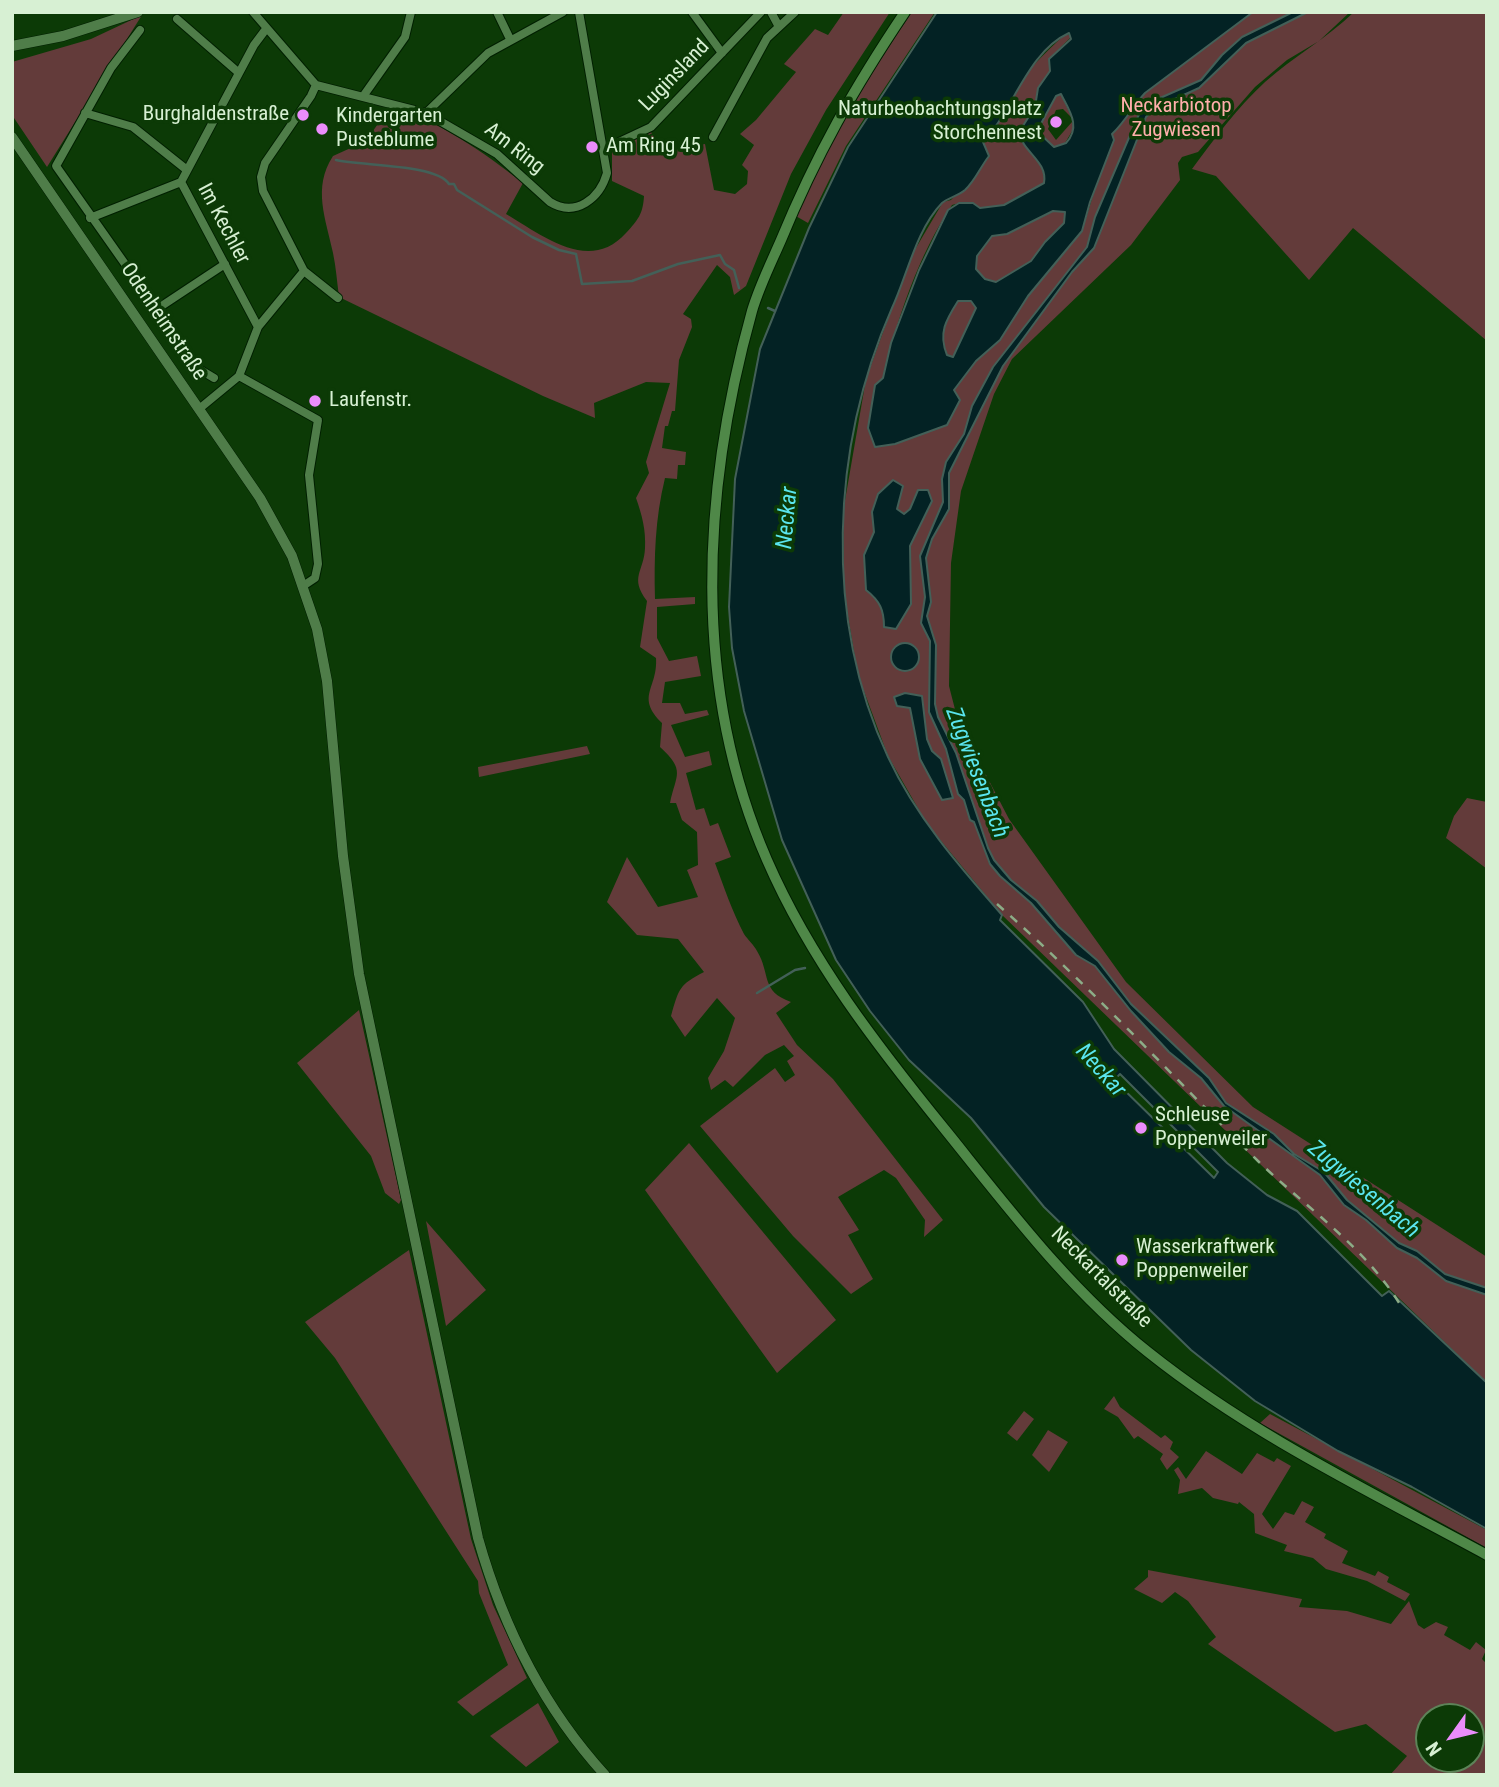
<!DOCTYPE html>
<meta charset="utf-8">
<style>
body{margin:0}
#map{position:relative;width:1499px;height:1787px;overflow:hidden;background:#0c3a06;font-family:"Roboto Condensed",sans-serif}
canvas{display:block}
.frame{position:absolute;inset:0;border:14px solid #d7f0d3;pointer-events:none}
.north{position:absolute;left:1415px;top:1703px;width:70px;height:70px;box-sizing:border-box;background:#0c3a06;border:2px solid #5d8358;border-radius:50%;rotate:236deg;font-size:19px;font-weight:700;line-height:28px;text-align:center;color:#d7f0d3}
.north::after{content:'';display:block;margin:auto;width:24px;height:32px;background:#eb8dfb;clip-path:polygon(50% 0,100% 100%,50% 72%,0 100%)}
</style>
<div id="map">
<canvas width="1499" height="1787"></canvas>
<div class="frame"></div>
<div class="north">N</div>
</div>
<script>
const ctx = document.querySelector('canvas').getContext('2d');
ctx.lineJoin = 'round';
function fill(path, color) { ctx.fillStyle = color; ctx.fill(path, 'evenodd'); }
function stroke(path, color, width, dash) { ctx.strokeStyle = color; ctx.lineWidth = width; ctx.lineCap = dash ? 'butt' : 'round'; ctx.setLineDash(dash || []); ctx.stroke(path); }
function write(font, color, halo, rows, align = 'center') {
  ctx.font = font + ' "Roboto Condensed",sans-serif'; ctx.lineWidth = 7; ctx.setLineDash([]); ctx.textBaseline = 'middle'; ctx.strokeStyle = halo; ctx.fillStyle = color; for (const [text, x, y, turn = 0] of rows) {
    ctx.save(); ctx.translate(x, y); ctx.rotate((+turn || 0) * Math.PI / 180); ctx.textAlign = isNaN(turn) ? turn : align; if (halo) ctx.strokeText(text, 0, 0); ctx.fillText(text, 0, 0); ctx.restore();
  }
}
const green = new Path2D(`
 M844,12H890L826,110L791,174L746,286L734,295L730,277L717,265L683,314L691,319L692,327L679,360L675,411H672L668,426H665L662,448L686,452L685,465H678L677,479L665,478C655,519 654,557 655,599L695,597V604L657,607V638L669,661L697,656L701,676L665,682L662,703H680L685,714L707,710L709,715L671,725L685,757L709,751L712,765L686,773L696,810L704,808L710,826L718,823L731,857L715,863C724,887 732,911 744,934C748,940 754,945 757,951C771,974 760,991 791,1002L776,1013L797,1045L833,1079L943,1220L924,1237L925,1220L896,1178L884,1170L838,1197L859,1230L848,1235L873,1279L851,1294L793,1236L700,1126L775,1068L785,1082L795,1075L787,1061L794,1056L784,1045L765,1055L733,1087L725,1080L711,1090L708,1078L724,1051L735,1018L717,998L685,1037L671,1016C679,988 679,985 704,972L678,939L637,935L607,902L627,857L658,907L698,897L687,870L698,865L697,832L682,820L676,803H670C676,774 686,771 660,747L662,723C635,696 658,689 656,658L640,647L647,601C629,577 644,572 645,548C646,530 642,515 636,498L649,473L646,462L670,383L646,382L594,403L595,418L543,396L339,297C337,282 336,267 333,253C326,219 312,188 333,156L366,141L391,105C442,124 481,150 523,183L506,214C542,235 589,274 626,233C638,220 643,214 644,196L612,181V148L651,132L662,152L705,144L714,190L735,194L747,184L748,171L742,165L754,145L740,134L756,120L796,72L784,64L815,29L828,35Z
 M912,12H935L846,146L808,223L794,215C829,144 867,78 912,12Z
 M1253,12H1350L1319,41L1287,60L1255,87L1198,152L1182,157L1178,163L1180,180L1131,245L1012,359L994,394L961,491L951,563L949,686L958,721L1009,819L1126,982L1253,1107L1487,1257V1383L1002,915L927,824L888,756L858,675L844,593L843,512L866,379L910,258L943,202L951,200L989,156L983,142C1001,124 1008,99 1023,78C1035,62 1051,48 1065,34L1072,36L1049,59L1050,71L1038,88L1035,107L1020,132C1027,148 1047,166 1044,183C1031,196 1002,211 983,208C971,206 965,201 952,205C919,254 896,321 883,378L875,385L922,432L947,425L959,400L953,390L976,361L1000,340L1028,296L1082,231L1112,134C1125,122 1133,106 1145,93ZM903,486L897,509L905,514L910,509L918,490L926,512L910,546L911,604L885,627C884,610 880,601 866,590L864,555L874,532ZM922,696L927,739L932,751L941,759L953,798L920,759L910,707Z
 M1354,12H1487V341L1353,228L1309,280L1216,176L1192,169C1214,139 1237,108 1265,82C1293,57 1326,39 1354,12Z
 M142,15L47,167L12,115V62L91,39Z
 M1061,94L1072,118L1063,109L1056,110L1048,129L1056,140L1072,122L1074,128L1065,143L1054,147L1037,131L1056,96Z
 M1054,211L1066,212L1064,223L1045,242L1031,261L996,282L985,279L976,269L977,256L992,236L1007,234Z
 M958,300L971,301L976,308L953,357L947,355C938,333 947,320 958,300Z
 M587,746L590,754L479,777L478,767Z
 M1467,798L1487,802V869L1446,838L1454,816Z
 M359,1010L401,1200L399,1204L385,1193L371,1156L297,1063Z
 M689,1143L836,1320L777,1373L645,1190Z
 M426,1221L486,1290L446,1326Z
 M409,1250L471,1539L493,1605L527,1678L473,1716L457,1702L508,1665L479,1593L478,1581L335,1358L305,1322Z
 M1114,1396L1120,1407L1161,1438L1165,1435L1173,1442L1170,1449L1179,1457L1167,1470L1160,1459L1163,1454L1138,1436L1134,1439L1118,1417L1104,1409Z
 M1024,1411L1034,1419L1017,1441L1007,1433Z
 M1270,1414L1487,1530V1548L1260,1423Z
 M1048,1430L1068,1442L1049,1472L1032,1455Z
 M1206,1451L1242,1474L1257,1453L1274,1462L1277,1458L1291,1466L1262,1514L1273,1529L1285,1512L1294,1515L1302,1501L1314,1507L1305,1522L1326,1534L1324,1538L1348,1551L1342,1563L1375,1576L1378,1571L1389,1577L1387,1582L1410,1594L1405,1601L1367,1581L1326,1569L1313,1558L1284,1551L1287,1545L1255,1533L1254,1514L1239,1502L1238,1504L1213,1498L1202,1488L1178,1494L1180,1480L1174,1470L1178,1467L1186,1479Z
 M1148,1570L1302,1599L1299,1607L1347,1611L1391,1624L1409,1601L1418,1625L1424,1629L1436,1622L1448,1627L1444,1635L1470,1650L1476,1642L1486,1650L1482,1659L1487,1664V1775H1390L1407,1756L1366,1724L1335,1732L1208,1644L1216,1637L1188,1601L1175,1592L1162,1603L1134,1589L1148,1577ZM1429,1717H1471V1759H1429Z
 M538,1703L559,1742L526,1767L490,1736Z`);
const water = new Path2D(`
 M937,12H1253L1145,93C1133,106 1125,122 1112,134L1114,140L1090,202L1082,231L1028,296L1000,340L976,361L954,390L960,400L947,425L895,444L875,447L868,428L875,385L883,378L891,343L919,270L948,210L959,203H973L980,208L1004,205L1044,183C1048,161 1022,152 1019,132L1035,107L1038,88L1050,71L1049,59L1071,39L1069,33C1027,52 1012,113 983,142L989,156C981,166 975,181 965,190C958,196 948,198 942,203C916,230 907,276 892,308C831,447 823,618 888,757C916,817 959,866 1002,915L1000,920L1083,1002L1114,1049L1227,1163L1267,1195L1297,1211L1382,1296L1389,1291L1487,1383V1529L1412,1487L1338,1451L1255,1401L1191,1350L1044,1207L971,1118L909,1060L870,1011L836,960L782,840L744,711L732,648L729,607L735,479L760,349L809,228L848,147ZM1061,94C1068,109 1082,126 1066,143L1054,147L1037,131L1056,96ZM1053,211L1065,212L1064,223L1045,242L1031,261L996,282L985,279L976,269L977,256L992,236L1007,234ZM958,301H971L976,308L953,357L947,355C938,333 946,320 958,301ZM1120,1074L1218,1172L1214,1178L1114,1080Z
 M1293,12H1308L1246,43L1199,88L1155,108L1146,117L1094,248L1072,272L1003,366L949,473V509L932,539L926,558L931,602L927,616L936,645L935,704L938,717L956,753L988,848L994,860L1011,880L1037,901L1059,927L1098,961L1131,1004L1209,1078L1226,1103L1274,1134L1294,1154L1324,1172L1347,1200L1399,1243L1417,1251L1445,1274L1487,1288V1295L1446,1281L1417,1258L1397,1248L1366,1220L1344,1205L1320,1175L1224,1106L1201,1078L1169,1052L1131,1011L1095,966L1076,955L1031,903L1000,876L990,864L974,822L970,820L964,800L958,794L946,749L929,712L930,641L921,623L925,597L920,556L943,502L942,479L946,462L964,434L972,406L993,367L1087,247L1095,217L1140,112L1160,98L1201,80L1222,55L1242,37Z
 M893,480L903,486L897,509L904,514L910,509L918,490H928L932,501L910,546L911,604L896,629L884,627C884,610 880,601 866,590L864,555L874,532L872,512L878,494Z
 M891 657a14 14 0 1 1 28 0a14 14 0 1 1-28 0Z
 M905,693L922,696L927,739L932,751L941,759L953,798L942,800L920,759L910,708L897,706L894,697Z`);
const stream = new Path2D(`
 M336,160C362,166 437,164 449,184H454L457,190L532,237L559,250L576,254L582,284L632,281L678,264L720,255L725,264L734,270L739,288
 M768,308L775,311
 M757,993L795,970L805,968`);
const minor = new Path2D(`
 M253,12L316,85L426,113L497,154L550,202C576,218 600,198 607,173L579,12
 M497,12L510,39
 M692,12L722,53
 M771,12L778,25
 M177,19L239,73
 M140,30L111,68L56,166L199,369L214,378
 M316,85L311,96L265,163L261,177L263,191L304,271L338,298
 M364,95L405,37L411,12
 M85,113L133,127L187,170
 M426,113L488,53L563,12
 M713,137L767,38L795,12
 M604,149L651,127L761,12
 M181,182L254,45L266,29
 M181,182L258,327
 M90,218L181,182
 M157,309L225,264
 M239,376L318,420L309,475L318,564L315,578L303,586
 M199,409L239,376L258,327L304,271`);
const tertiary = new Path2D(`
 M12,46L63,36L138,12
 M12,137L260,498L292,556L317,629L327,681L343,856L359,974L478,1538C503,1627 543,1707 605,1775`);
const secondary = new Path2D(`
 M905,12C854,88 816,155 781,240C771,263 759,287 752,311C702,490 691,686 767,860C811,961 878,1047 947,1132C1009,1209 1070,1290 1148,1352C1252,1435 1371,1492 1487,1555`);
const rail = new Path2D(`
 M997,904C1088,984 1173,1077 1259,1162C1307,1208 1366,1248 1401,1306`);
const markers = [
 [303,115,7,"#eb8dfb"],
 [1056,122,7,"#eb8dfb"],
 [322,129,7,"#eb8dfb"],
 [592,147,7,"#eb8dfb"],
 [315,401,7,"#eb8dfb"],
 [1141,1128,7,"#eb8dfb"],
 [1122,1260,7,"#eb8dfb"]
];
const streetNames = [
 ["Luginsland",675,76,-46],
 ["Am Ring",514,149,38],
 ["Im Kechler",223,224,62],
 ["Odenheimstraße",163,322,56],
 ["Neckartalstraße",1101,1278,45]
];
const parkNames = [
 ["Neckarbiotop",1176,107],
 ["Zugwiesen",1176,131]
];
const poiNames = [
 ["Naturbeobachtungsplatz",1042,110,"right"],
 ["Storchennest",1042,134,"right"],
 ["Burghaldenstraße",289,115,"right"],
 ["Kindergarten",336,117],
 ["Pusteblume",336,141],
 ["Am Ring 45",606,147],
 ["Laufenstr.",329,401],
 ["Schleuse",1155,1116],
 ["Poppenweiler",1155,1140],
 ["Wasserkraftwerk",1136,1248],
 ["Poppenweiler",1136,1272]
];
const waterNames = [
 ["Neckar",788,518,-85],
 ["Zugwiesenbach",976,773,69],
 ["Neckar",1100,1071,48],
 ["Zugwiesenbach",1363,1190,40]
];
fill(green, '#633b3a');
fill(water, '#032224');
stroke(water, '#436058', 2);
stroke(stream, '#436058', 2.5);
stroke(minor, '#001f00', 10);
stroke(tertiary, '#001f00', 11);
stroke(secondary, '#001f00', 12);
stroke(minor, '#4f7d49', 8);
stroke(tertiary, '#4f7d49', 10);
stroke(secondary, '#4f8848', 10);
stroke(rail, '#8cad87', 2.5, [9, 9]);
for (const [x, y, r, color] of markers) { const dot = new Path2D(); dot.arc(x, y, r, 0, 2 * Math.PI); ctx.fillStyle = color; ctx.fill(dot); stroke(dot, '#0c3a06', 2.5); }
write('21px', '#d7f0d3', '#0c3a06', streetNames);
write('21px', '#ffaeab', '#0c3a06', parkNames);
write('21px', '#d7f0d3', '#0c3a06', poiNames, 'left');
write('italic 23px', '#5ae5ee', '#0c3a06', waterNames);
</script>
